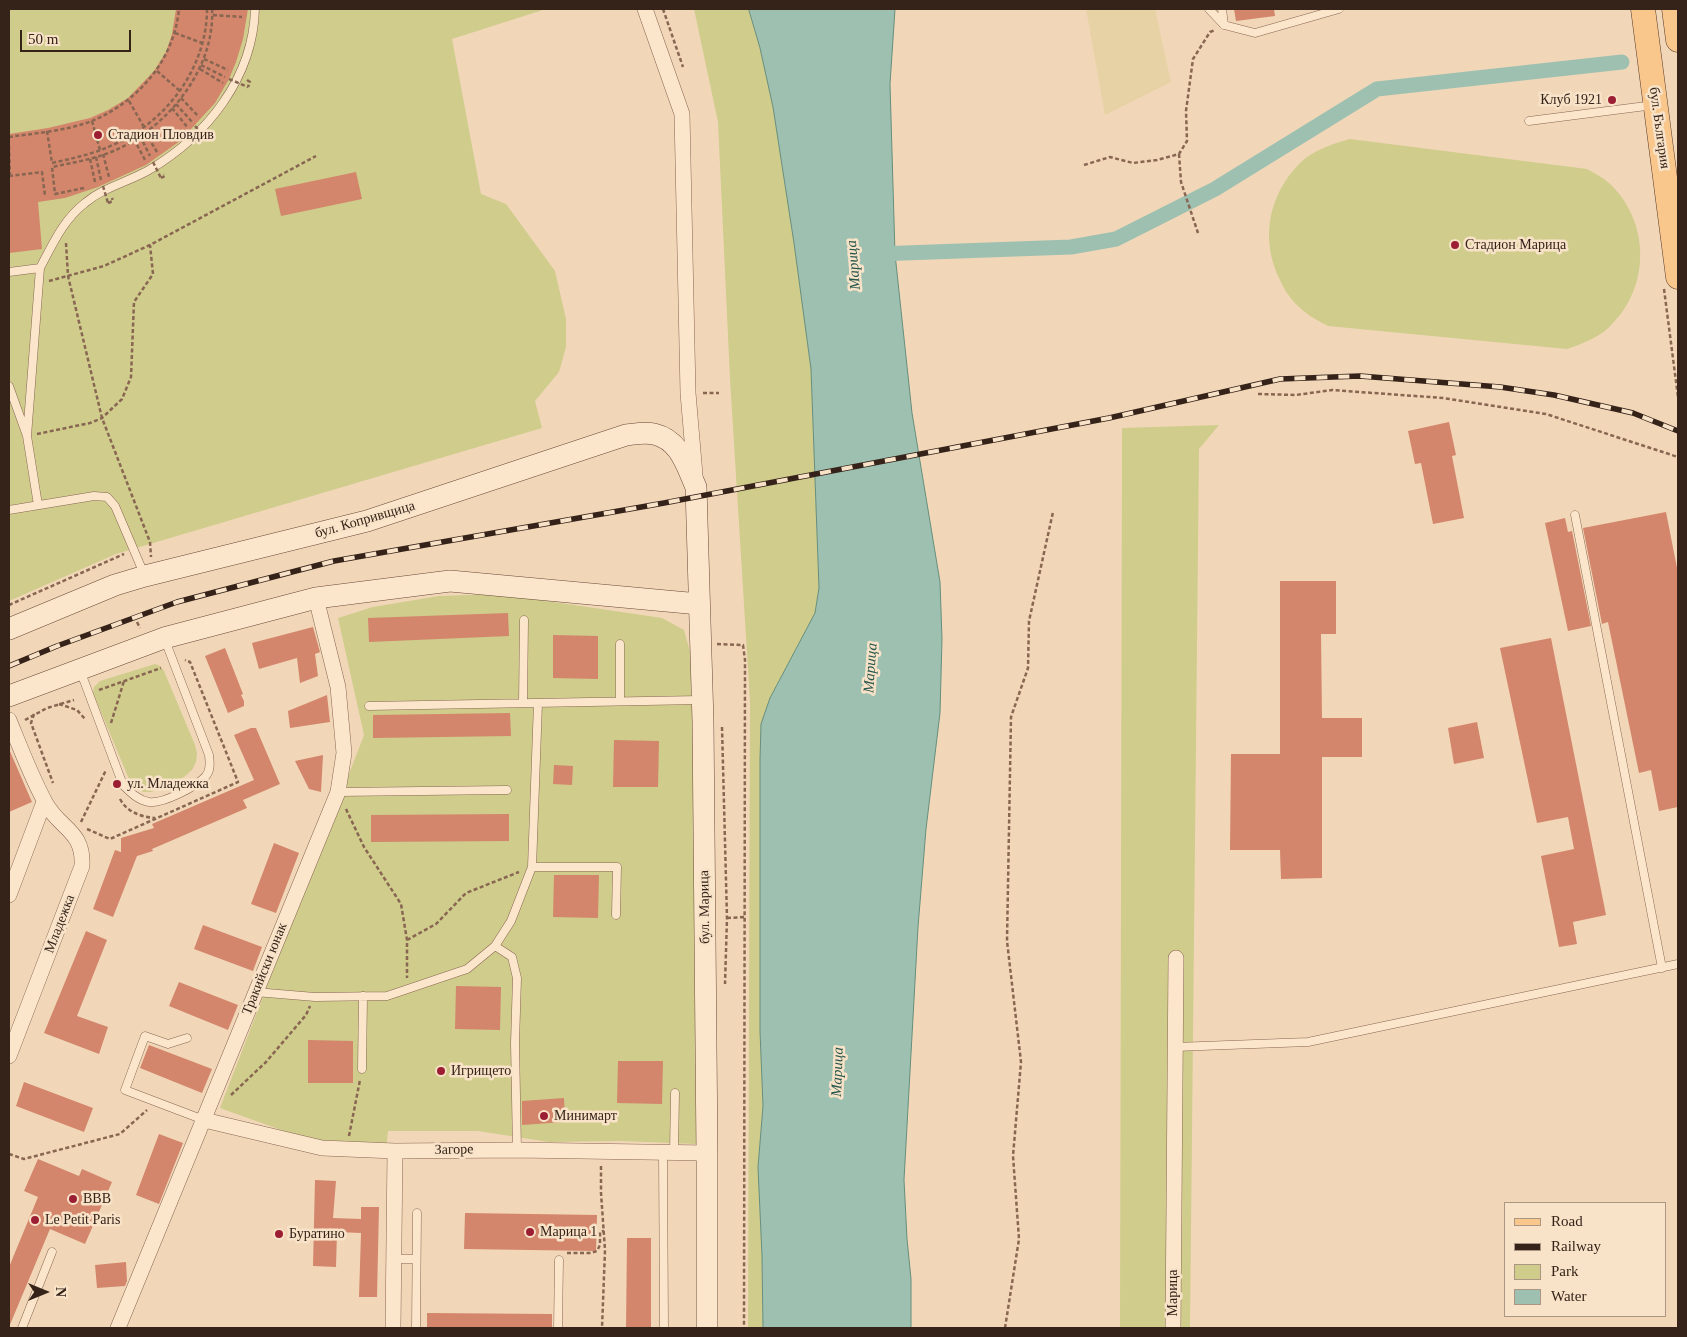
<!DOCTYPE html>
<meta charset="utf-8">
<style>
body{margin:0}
#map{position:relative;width:1687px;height:1337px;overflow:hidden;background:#f1d7b8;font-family:Georgia,serif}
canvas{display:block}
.frame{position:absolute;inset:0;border:10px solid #352219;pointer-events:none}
.legend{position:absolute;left:1504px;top:1202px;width:162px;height:115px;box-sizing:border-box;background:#f8e3c8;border:1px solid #aa9682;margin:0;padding:6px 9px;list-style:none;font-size:15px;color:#352219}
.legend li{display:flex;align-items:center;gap:10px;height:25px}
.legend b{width:25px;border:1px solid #aa9682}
.north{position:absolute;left:20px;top:1267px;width:50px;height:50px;-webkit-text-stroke:4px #f8e3c8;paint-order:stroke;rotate:90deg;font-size:14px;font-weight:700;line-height:20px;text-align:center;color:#352219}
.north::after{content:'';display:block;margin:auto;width:18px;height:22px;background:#352219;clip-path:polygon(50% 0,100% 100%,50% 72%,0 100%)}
.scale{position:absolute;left:20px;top:30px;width:111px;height:22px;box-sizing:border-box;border:2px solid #352219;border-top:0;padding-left:6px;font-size:15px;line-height:18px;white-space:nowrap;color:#352219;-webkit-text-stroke:4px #f8e3c8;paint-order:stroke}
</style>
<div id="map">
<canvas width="1687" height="1337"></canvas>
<div class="frame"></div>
<ul class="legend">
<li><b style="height:6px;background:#f9c68b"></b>Road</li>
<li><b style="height:6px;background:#352219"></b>Railway</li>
<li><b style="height:14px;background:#cfcc8c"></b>Park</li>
<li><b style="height:14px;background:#9ec0b1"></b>Water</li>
</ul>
<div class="north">N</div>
<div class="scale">50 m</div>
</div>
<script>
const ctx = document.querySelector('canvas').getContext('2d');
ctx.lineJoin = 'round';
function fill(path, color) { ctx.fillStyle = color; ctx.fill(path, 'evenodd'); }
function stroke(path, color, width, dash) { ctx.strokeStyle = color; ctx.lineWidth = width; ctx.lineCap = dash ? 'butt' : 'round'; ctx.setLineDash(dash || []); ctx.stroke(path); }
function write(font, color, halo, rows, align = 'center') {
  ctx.font = font + ' Georgia,serif'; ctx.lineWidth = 5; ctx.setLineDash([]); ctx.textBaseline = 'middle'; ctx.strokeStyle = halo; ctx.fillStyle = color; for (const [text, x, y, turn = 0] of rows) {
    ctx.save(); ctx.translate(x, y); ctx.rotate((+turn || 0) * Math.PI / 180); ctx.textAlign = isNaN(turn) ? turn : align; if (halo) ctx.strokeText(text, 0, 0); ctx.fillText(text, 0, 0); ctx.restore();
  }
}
const farmland = new Path2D(`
 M1086,9H1155L1171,82L1105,115Z`);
const green = new Path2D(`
 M9,9H546L452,39L481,194L506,204L555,271L566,319V347L559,372L535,401L542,428L116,554L9,601Z
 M694,9H749L760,48L773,107L794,243L811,369L819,588L815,613L770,698L761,724L760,760V1031L763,1106L758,1167L762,1256L763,1328H748L750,701L730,379L718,122Z
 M1350,139L1587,169C1594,173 1602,177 1609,183C1649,220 1651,284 1613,323C1601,337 1584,343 1567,349L1328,326C1321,322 1312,318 1305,312C1294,304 1285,292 1280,280C1260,240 1268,196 1299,164C1313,150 1332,144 1350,139Z
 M1219,425L1199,449L1190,1328H1120L1122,428Z
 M500,594L662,618L684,630L692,659L696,1144L621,1141L549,1142L478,1131H388L386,1151L320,1144L220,1108L364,735L338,618L373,607L439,596Z
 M155,664L160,666L164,671L195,745L197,753L196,762L192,770L184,777L151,792H143L129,779L93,693L94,687L100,681Z`);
const water = new Path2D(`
 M749,9H895L890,84L895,254L912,413L940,582L942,639L940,713L926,829L918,927L904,1180L907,1239L911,1279V1328H763L762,1256L758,1167L763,1106L760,1031V760L761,724L770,698L815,613L819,588L811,369L794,243L773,107L760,48Z`);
const canal = new Path2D(`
 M876,254L1071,247L1116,239L1215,189L1377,89L1622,62`);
const building = new Path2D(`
 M176,9H248L243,39L236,62L229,79L215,103L180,141L146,165L98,187L65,198L38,202L42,249L9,253V134L48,128L90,118L108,110L128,98L154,71L166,52L172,34Z
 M1234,9H1274L1275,16L1236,21Z
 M356,172L362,199L281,216L275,189Z
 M1449,422L1456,455L1452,456L1464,518L1433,524L1421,463L1415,464L1408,431Z
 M1666,512L1678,573V807L1659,811L1651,770L1639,773L1608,622L1602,624L1583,528Z
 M1565,518L1568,532L1572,531L1591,626L1568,631L1545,523Z
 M1280,581H1336V634H1321L1322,718H1362V757H1322V878L1281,879L1280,850H1230L1231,754H1280Z
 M508,613L509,636L369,642L368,618Z
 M313,627L320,652L315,654L318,676L300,683L297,658L259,669L252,643Z
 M553,635L598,636V679L553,678Z
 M1551,638L1606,915L1573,922L1577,944L1559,947L1541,856L1574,849L1568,817L1537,823L1500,648Z
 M225,648L243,694L241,695L244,701V706L228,713L205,656Z
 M327,695L330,722L290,728L288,711Z
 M510,713L511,736L373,738V715Z
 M1477,722L1484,758L1454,764L1448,728Z
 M251,728H256L280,784L243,800L247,808L152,849L153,851L137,856L113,917L93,909L115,850L121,852V838L154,828L152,824L254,780L234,735Z
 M614,740L659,741L658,787H613Z
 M9,749L32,802L9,812Z
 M323,755L321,792L309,789L295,761Z
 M554,765L573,766L572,785L553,784Z
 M509,814V841L371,842V815Z
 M274,843L299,853L276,913L251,904Z
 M554,875H599L598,918L553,917Z
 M203,925L262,947L253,971L194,949Z
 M86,931L107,940L77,1016L108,1027L99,1054L44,1033Z
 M179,982L238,1005L228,1030L169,1006Z
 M456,986L501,987L500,1030L455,1029Z
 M308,1040L353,1041V1083H308Z
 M149,1045L212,1069L202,1093L140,1068Z
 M618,1061H663L662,1104L617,1103Z
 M24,1082L93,1108L84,1132L16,1106Z
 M564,1098L565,1122L522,1125V1101Z
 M159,1134L183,1143L159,1204L136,1195Z
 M38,1159L79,1176L82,1169L112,1182L85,1244L50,1229L9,1327V1267L38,1197L24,1191Z
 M315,1180L336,1181L333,1218L361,1219V1207H379L377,1297H359L361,1233L337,1232L336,1267L313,1266Z
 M465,1213L597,1215L596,1251L464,1249Z
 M627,1238H651V1328H626Z
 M126,1262L127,1281L125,1286L97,1288L95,1265Z
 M427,1313L552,1314V1328H427Z`);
const path = new Path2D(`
 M212,9H219
 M663,9L683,67
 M213,15L242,17
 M175,33L202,43
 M204,59L228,70
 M201,65L225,77
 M200,69L223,83
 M157,71L180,91
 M247,80L250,82L248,87
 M181,98L199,117
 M129,101L144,127
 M176,104L193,123
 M172,108L188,128
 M92,121L100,150
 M47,131L52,163C74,158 94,154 115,144C167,121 207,67 207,9
 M145,132L157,152
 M140,136L150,156
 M9,137C36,133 66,131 92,121C139,101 174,60 179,9
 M134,139L145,160
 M208,140L212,137L209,134
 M9,146L10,176
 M103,154L109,177
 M1179,154L1181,182L1198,233
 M96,157L101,180
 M90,159L95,182
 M1084,165L1110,157L1133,163L1157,160L1179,154L1187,141L1186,111L1193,59L1210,32L1215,30
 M9,176L42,172L45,196
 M161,178L165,176L164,174
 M84,188L55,194L52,167C76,162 101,158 122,147C172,122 215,66 212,9
 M108,203L113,201L112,198
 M66,243L68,276L102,418L150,542L151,557
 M49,281L104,266L150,245L316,156
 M1664,289L1678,397
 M703,393H719
 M1258,394L1296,395L1332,390L1443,398L1546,414L1678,457
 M37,434L90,423L102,418L122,399L131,377L134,302L153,274L150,245
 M9,605L124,554
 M137,622L140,628
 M717,644L743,645L745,660L744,1328
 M99,690L161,668
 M59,704L77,710L85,719
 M34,714L31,723L53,783
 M25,720L47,708L74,700
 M111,723L124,681
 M722,727L727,918L725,984
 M120,799C127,812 141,817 155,818
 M346,809L364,847L401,904L407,940V978
 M81,822L106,770
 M87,829L110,839L238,782L190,662L185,660
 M727,918L745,917
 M407,940L436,924L466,893L519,872
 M231,1095L266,1062L306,1015L310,1006
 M349,1136L360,1080
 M9,1154L24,1159L120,1134L147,1110
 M601,1166V1193L605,1250L602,1328
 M567,1253H591L597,1251L600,1245V1232L604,1231
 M1005,1328L1019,1239L1013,1156L1021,1062L1007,941L1011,717L1028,668L1029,621L1053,512`);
const lane = new Path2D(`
 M1209,9L1224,25L1255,33L1339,9
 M1222,9L1224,25
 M1529,121L1654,105
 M9,272L40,268C53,244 63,220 85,203C104,187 128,182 149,170C207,136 253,78 255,9
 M9,386L27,436L38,505
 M27,436L40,268
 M9,510L94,496L107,497L115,506L144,574
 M1575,515L1662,968
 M80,670L123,785C131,793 138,800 149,802C163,804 195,787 205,777C211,771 210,762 209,755L165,640
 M620,701V644
 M523,703L524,620
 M369,706L700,700
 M338,792L507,790
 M532,867H617L616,915
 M495,946L511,921L532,867L538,703
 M255,992L315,997L387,996L467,969L495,946L512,957L517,978L515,1043L517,1150
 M187,1038L168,1044L145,1036L125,1090L204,1120
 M1175,1047L1308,1042L1678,964
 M362,1069L363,996
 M663,1152L664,1328
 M674,1152L675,1093
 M394,1259H416
 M22,1328L52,1252
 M416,1328L417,1213
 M558,1328L559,1260`);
const street = new Path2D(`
 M645,9L682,114L688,393L695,475
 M9,720C20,747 31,776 45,802C59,829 84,830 82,866L9,1056
 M9,895L44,802
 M204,1120L322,1148L395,1151L517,1150L707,1153
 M118,1328L338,792L344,753L338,687L316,598
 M393,1328L395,1151
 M1173,1328L1176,958`);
const secondary = new Path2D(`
 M9,629L115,585L145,576L367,521L626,435C635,434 645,432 654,434C680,440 686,465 696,487L703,722L707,1153V1328
 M9,696L164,638L316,598L450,581L699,604`);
const primary = new Path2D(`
 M1643,9L1678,277
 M1674,9L1678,40`);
const rail = new Path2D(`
 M9,666L57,646L177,602L334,561L664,503L1109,418L1280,379L1360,376L1500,387L1554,395L1633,413L1678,431`);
const pathBridge = new Path2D(`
 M229,79L248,87
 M195,126L208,140
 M153,162L161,178
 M103,186L108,203`);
const markers = [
 [1612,100,5,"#9b1e32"],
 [98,135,5,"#9b1e32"],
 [1455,245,5,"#9b1e32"],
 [117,784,5,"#9b1e32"],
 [441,1071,5,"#9b1e32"],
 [544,1116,5,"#9b1e32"],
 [73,1199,5,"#9b1e32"],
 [35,1220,5,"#9b1e32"],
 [530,1232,5,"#9b1e32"],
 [279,1234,5,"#9b1e32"]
];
const poiNames = [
 ["Клуб 1921",1602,100,"right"],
 ["Стадион Пловдив",108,135],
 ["Стадион Марица",1465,245],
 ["ул. Младежка",127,784],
 ["Игрището",451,1071],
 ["Минимарт",554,1116],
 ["ВВВ",83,1199],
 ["Le Petit Paris",45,1220],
 ["Марица 1",540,1232],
 ["Буратино",289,1234]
];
const streetNames = [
 ["бул. България",1659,128,82],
 ["бул. Копривщица",365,520,-16],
 ["бул. Марица",705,907,-91],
 ["Младежка",60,924,-69],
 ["Тракийски юнак",265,969,-68],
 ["Загоре",454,1150,-1],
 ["Марица",1173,1293,-90]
];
const waterNames = [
 ["Марица",854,265,-95],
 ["Марица",871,668,-86],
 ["Марица",838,1072,-88]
];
fill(farmland, '#e7d2a5');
fill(green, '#cfcc8c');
fill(water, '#9ec0b1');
stroke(water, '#658e7d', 1);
stroke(canal, '#9ec0b1', 15);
fill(building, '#d3866b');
stroke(lane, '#886652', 9);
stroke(street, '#886652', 16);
stroke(secondary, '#694836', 22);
stroke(primary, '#553628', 25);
stroke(path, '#886652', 2.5, [4, 2.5]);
stroke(lane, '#fce6cb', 8);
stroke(street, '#fce6cb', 15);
stroke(secondary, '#fce6cb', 21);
stroke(primary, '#f9c68b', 24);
stroke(rail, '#352219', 5.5);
stroke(rail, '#f8e3c8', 4, [11]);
stroke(pathBridge, '#886652', 2.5, [4, 2.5]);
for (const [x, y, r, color] of markers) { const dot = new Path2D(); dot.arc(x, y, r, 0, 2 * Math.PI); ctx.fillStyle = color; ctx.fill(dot); stroke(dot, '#f8e3c8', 2); }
write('14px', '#352219', '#f8e3c8', poiNames, 'left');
write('14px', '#352219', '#f8e3c8', streetNames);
write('italic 15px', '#27574c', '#f8e3c8', waterNames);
</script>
